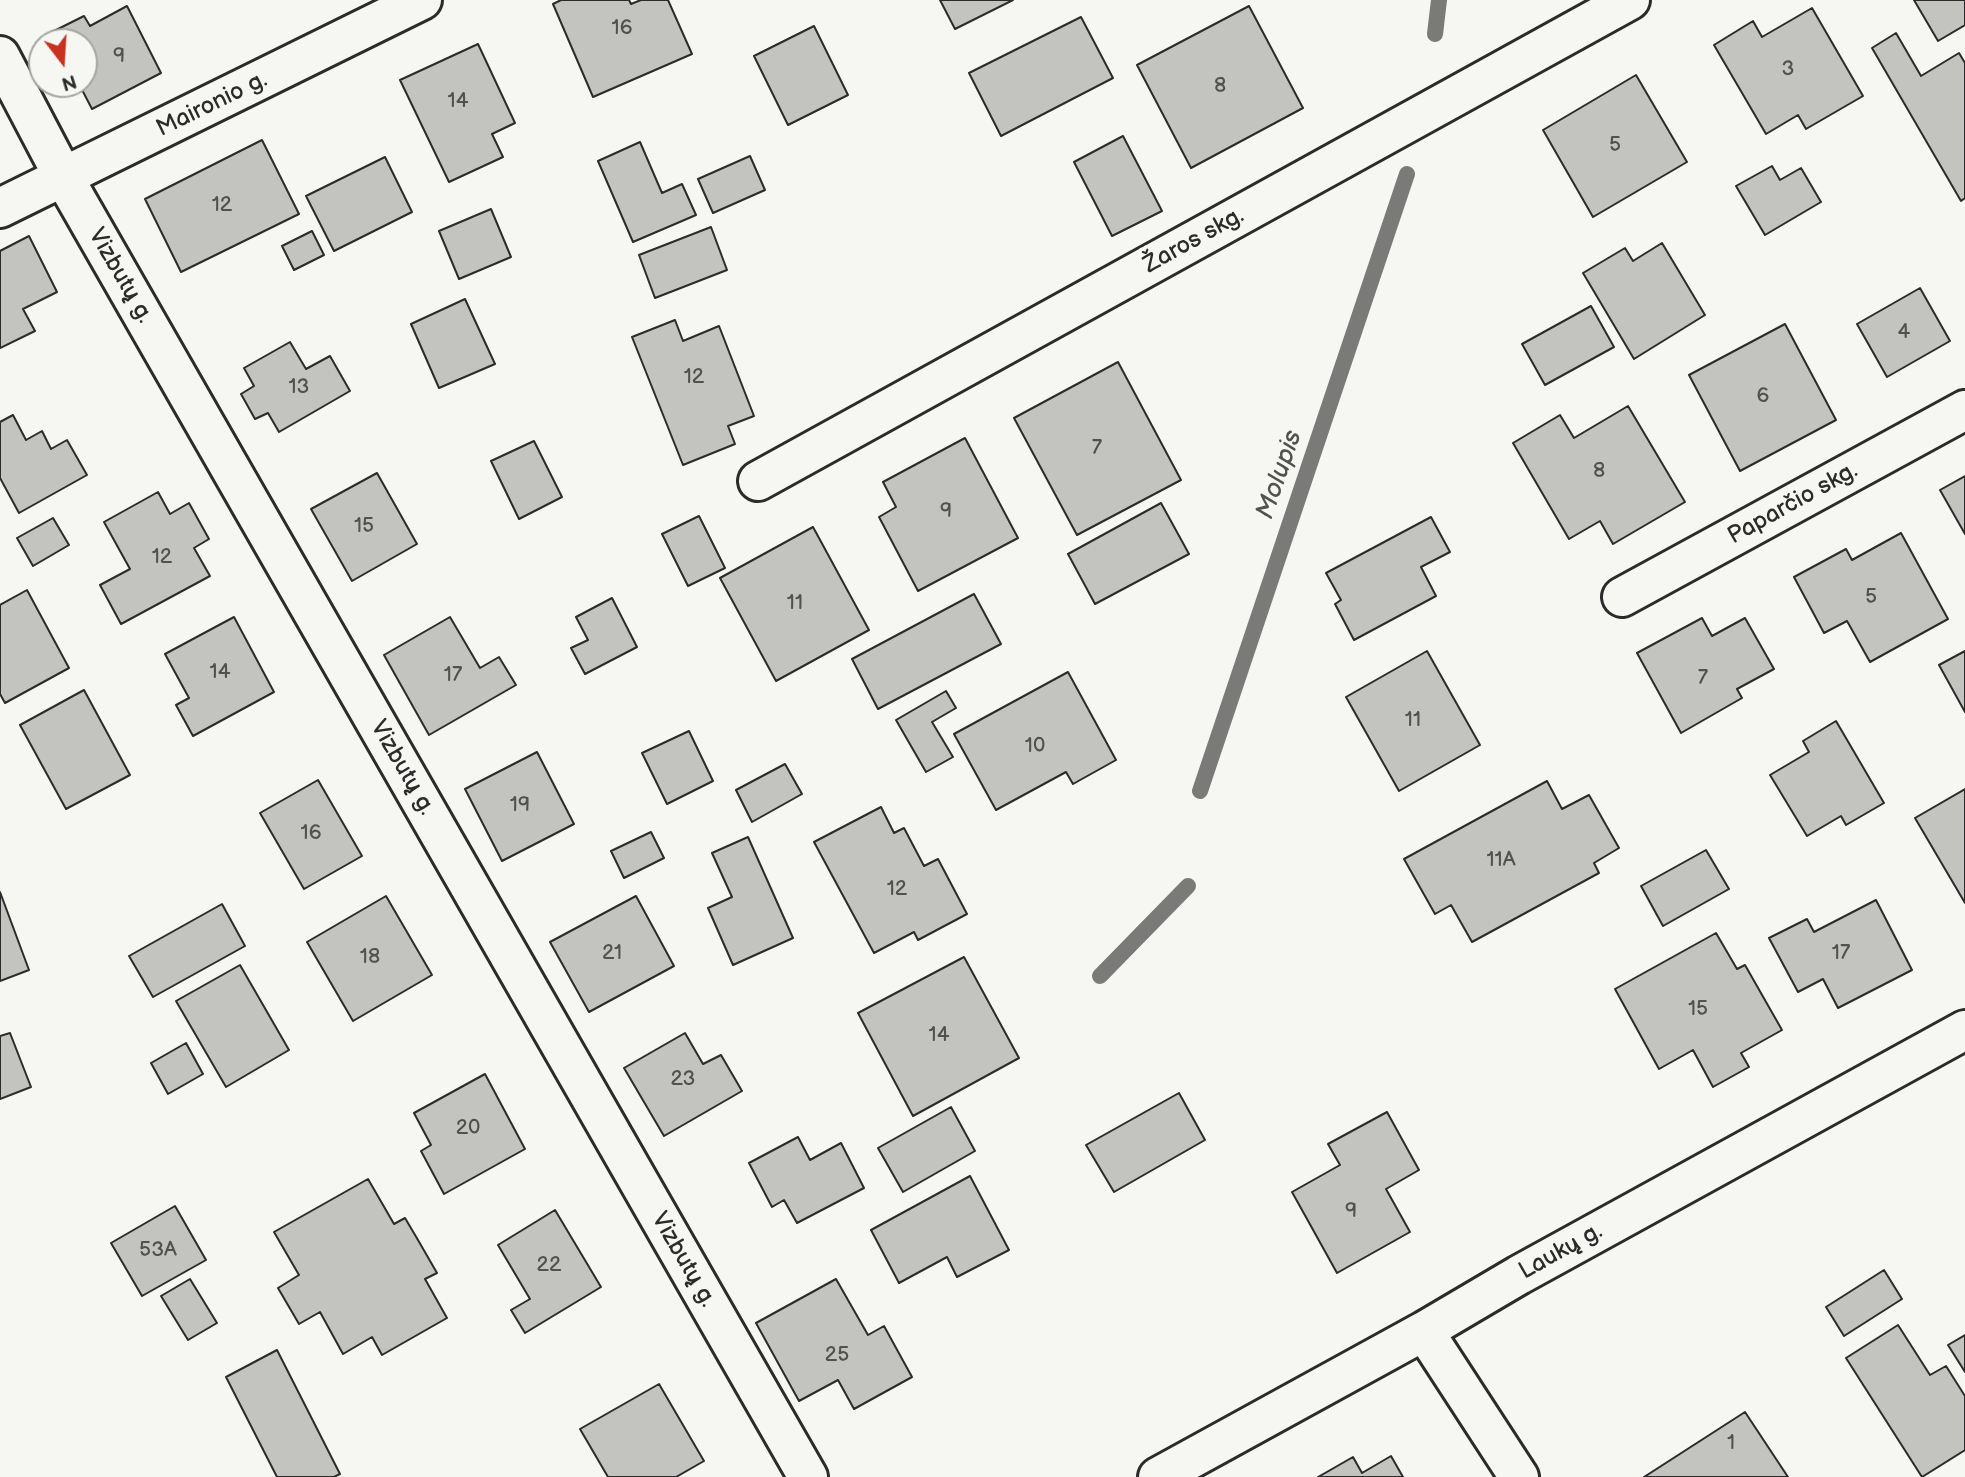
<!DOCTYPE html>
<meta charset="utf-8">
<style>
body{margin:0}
#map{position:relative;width:1965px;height:1477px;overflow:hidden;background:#f6f6f2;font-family:"Balsamiq Sans",sans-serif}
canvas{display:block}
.north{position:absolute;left:28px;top:28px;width:70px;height:70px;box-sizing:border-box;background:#f6f6f2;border:2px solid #a5a5a2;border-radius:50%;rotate:163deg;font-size:19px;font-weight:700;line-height:28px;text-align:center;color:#2b2b2b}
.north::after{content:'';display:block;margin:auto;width:24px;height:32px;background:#c8321e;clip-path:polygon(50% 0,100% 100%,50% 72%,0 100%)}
</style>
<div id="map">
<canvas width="1965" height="1477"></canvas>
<div class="north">N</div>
</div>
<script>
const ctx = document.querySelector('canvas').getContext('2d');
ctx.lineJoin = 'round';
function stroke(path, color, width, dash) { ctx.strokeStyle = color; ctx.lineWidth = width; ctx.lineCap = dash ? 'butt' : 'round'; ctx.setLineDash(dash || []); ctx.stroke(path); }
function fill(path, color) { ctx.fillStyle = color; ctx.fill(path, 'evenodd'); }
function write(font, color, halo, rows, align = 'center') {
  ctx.font = font + ' "Balsamiq Sans",sans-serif'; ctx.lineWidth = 7; ctx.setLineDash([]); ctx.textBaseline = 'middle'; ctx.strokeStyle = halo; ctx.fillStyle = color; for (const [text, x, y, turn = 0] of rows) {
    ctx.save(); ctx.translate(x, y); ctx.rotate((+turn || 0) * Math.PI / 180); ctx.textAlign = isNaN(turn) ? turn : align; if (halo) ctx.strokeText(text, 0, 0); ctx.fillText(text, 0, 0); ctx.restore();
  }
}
const stream = new Path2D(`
 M1435,34L1439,0
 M1200,791L1407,174
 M1100,976L1188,886`);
const building = new Path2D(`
 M561,0H629L631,4L641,0H668L692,54L593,97L553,4Z
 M940,0H1013L955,29Z
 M1914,0H1965V25L1938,41Z
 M127,6L161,73L92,109L79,84H84V42H57L52,32L84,16L90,26Z
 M1249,6L1303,108L1191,168L1137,65Z
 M1812,8L1863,96L1806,129L1798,115L1766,134L1714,45L1753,21L1762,37Z
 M1081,17L1113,78L1001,136L969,73Z
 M814,26L848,95L788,125L754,56Z
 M1896,33L1921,76L1959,53L1965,63V198L1961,201L1872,48Z
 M478,44L515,123L492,134L503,157L449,182L400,80Z
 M1636,75L1687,162L1593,217L1543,130Z
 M1123,136L1162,211L1112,236L1074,162Z
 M262,140L299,214L181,272L145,199Z
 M640,142L662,193L682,184L696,215L633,242L598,161Z
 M750,156L765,190L713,213L698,179Z
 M385,157L412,212L334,251L306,196Z
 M1772,166L1780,180L1801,168L1821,202L1765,235L1736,186Z
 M491,209L511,257L459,279L439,231Z
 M711,227L727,270L655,298L639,255Z
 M312,231L324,255L294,270L282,246Z
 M29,236L57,292L23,309L35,331L0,348V251Z
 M1662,243L1705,315L1634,359L1583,273L1625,248L1633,261Z
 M1920,288L1950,341L1887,377L1857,324Z
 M465,299L495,364L439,388L411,324Z
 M1591,306L1614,347L1545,385L1522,344Z
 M675,320L683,341L719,326L754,416L728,426L735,444L683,465L632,337Z
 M1785,324L1836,420L1740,471L1689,375Z
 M290,342L306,369L330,356L350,391L279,432L268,413L255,419L241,394L254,386L244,368Z
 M1118,362L1181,480L1077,535L1014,418Z
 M1628,406L1685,502L1613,544L1600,521L1569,539L1513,443L1560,415L1574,438Z
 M13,415L26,440L42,431L51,449L67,440L87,475L19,513L0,478V422Z
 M965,438L1018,538L918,591L879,517L896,507L883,482Z
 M534,441L562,497L519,519L491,461Z
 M377,473L417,544L352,581L311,509Z
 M1965,476V534L1940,490Z
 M158,492L170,514L189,503L209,539L194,548L210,576L121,624L100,585L130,569L104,522Z
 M1161,503L1189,554L1095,604L1068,554Z
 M699,516L725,568L688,586L662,534Z
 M1431,517L1450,552L1421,567L1436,596L1354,640L1335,604L1341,600L1326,573Z
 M53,518L69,545L33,566L17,538Z
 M813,527L869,630L776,681L720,578Z
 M1901,533L1948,619L1870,662L1847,621L1824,633L1794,577L1846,549L1852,560Z
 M27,590L69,668L5,703L0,694V605Z
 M974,594L1001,644L878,709L852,659Z
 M612,598L637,647L585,674L571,648L588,640L576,617Z
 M234,617L274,692L193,736L176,705L189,698L165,654Z
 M450,617L480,668L499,657L516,685L429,735L384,655Z
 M1702,618L1712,636L1745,618L1774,669L1737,689L1742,698L1681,733L1637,653Z
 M1427,651L1480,745L1399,791L1346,697Z
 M1965,651V712L1939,665Z
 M1068,672L1116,760L1073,784L1066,772L996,810L954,734Z
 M84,690L130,775L66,809L20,725Z
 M946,691L956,708L932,722L953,757L926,772L896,720Z
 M1836,721L1884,803L1846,825L1841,816L1807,836L1770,775L1809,752L1803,741Z
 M689,731L713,781L667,804L642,753Z
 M537,752L574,824L502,861L465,789Z
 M785,764L802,794L752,822L736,790Z
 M318,780L362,856L304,889L260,813Z
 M1547,781L1562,809L1589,795L1619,848L1594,863L1599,873L1472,942L1451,905L1435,914L1404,859Z
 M1965,789V903L1915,818Z
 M881,807L894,833L904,828L924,866L938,859L967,914L918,940L914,932L874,953L814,842Z
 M651,832L664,858L624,878L611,851Z
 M748,837L793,938L733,965L708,908L732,897L712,853Z
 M1706,850L1729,889L1663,926L1641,886Z
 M0,892L29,970L0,981Z
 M386,896L432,975L353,1021L307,942Z
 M636,896L674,966L589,1012L550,942Z
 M1876,900L1912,970L1838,1008L1823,979L1798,992L1769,938L1807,919L1814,932Z
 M222,904L245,946L153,997L129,956Z
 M1716,933L1737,969L1745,965L1782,1030L1741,1053L1749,1067L1713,1087L1693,1050L1659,1069L1615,989Z
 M964,957L1019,1058L913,1116L858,1013Z
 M240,965L289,1050L226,1087L176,1001Z
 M10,1033L31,1087L0,1099V1036Z
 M685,1033L703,1064L721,1055L742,1091L664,1136L624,1068Z
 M186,1043L203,1074L168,1094L151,1063Z
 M485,1074L525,1149L444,1194L421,1151L431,1145L414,1113Z
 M1179,1093L1205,1140L1114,1192L1086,1145Z
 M951,1107L975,1151L903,1192L878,1148Z
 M1387,1112L1419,1170L1386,1189L1410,1232L1337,1273L1292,1192L1340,1165L1328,1144Z
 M798,1137L810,1160L841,1143L864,1188L797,1223L784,1200L772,1207L749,1163Z
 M970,1176L1009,1250L957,1277L947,1257L899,1283L871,1230Z
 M368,1179L394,1224L405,1218L418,1240L437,1273L425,1279L447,1318L382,1355L372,1337L343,1354L320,1312L299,1324L278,1288L299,1275L274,1232Z
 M175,1206L206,1260L142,1296L111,1243Z
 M555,1210L601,1287L525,1333L511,1310L530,1299L498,1245Z
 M1884,1270L1902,1299L1844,1336L1826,1307Z
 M190,1279L217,1323L188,1340L161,1296Z
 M836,1279L868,1335L884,1326L912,1377L854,1409L838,1380L799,1401L756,1323Z
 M1898,1325L1930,1375L1946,1366L1965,1396V1450L1922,1477L1846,1358Z
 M1965,1335V1372L1948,1345Z
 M277,1350L340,1474L334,1477H277L226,1377Z
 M659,1384L704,1461L676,1477H608L580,1429Z
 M1745,1412L1788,1477H1644Z
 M1391,1456L1403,1477H1318L1353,1457L1362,1473Z`);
const street = new Path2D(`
 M0,56L64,178L808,1477
 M0,208L422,0
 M758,481L1630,0
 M1622,597L1965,410
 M1424,1331L1519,1477
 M1158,1477L1424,1331L1519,1275L1965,1030`);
const numberNames = [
 ["16",622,29],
 ["9",119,57],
 ["3",1788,70],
 ["8",1220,87],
 ["14",458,102],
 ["5",1615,146],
 ["12",222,206],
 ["4",1904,333],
 ["12",694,378],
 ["13",299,388],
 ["6",1763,397],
 ["7",1097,449],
 ["8",1599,472],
 ["9",946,512],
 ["15",364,527],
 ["12",162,558],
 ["5",1871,598],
 ["11",795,604],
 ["14",220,673],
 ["17",453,676],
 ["7",1703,679],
 ["11",1413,721],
 ["10",1035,747],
 ["19",520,806],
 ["16",311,834],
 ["11A",1501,861],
 ["12",897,890],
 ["21",612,954],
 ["17",1841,954],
 ["18",370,958],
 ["15",1698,1010],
 ["14",939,1036],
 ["23",683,1080],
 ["20",468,1129],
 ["9",1351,1212],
 ["53A",158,1251],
 ["22",549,1266],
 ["25",837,1356],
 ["1",1731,1444]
];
const streetNames = [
 ["Maironio g.",212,105,-26],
 ["Žaros skg.",1194,241,-29],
 ["Vizbutų g.",120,276,60],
 ["Paparčio skg.",1793,504,-29],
 ["Vizbutų g.",402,768,60],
 ["Laukų g.",1561,1252,-29],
 ["Vizbutų g.",683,1260,60]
];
const waterNames = [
 ["Molupis",1280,475,-71]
];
stroke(stream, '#7a7a78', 16);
fill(building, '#c3c3c0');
stroke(building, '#2b2b2b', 2);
stroke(street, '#2b2b2b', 44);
stroke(street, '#f6f6f2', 38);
write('21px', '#515150', null, numberNames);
write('24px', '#2b2b2b', '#f6f6f2', streetNames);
write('italic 26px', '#525251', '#f6f6f2', waterNames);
</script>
